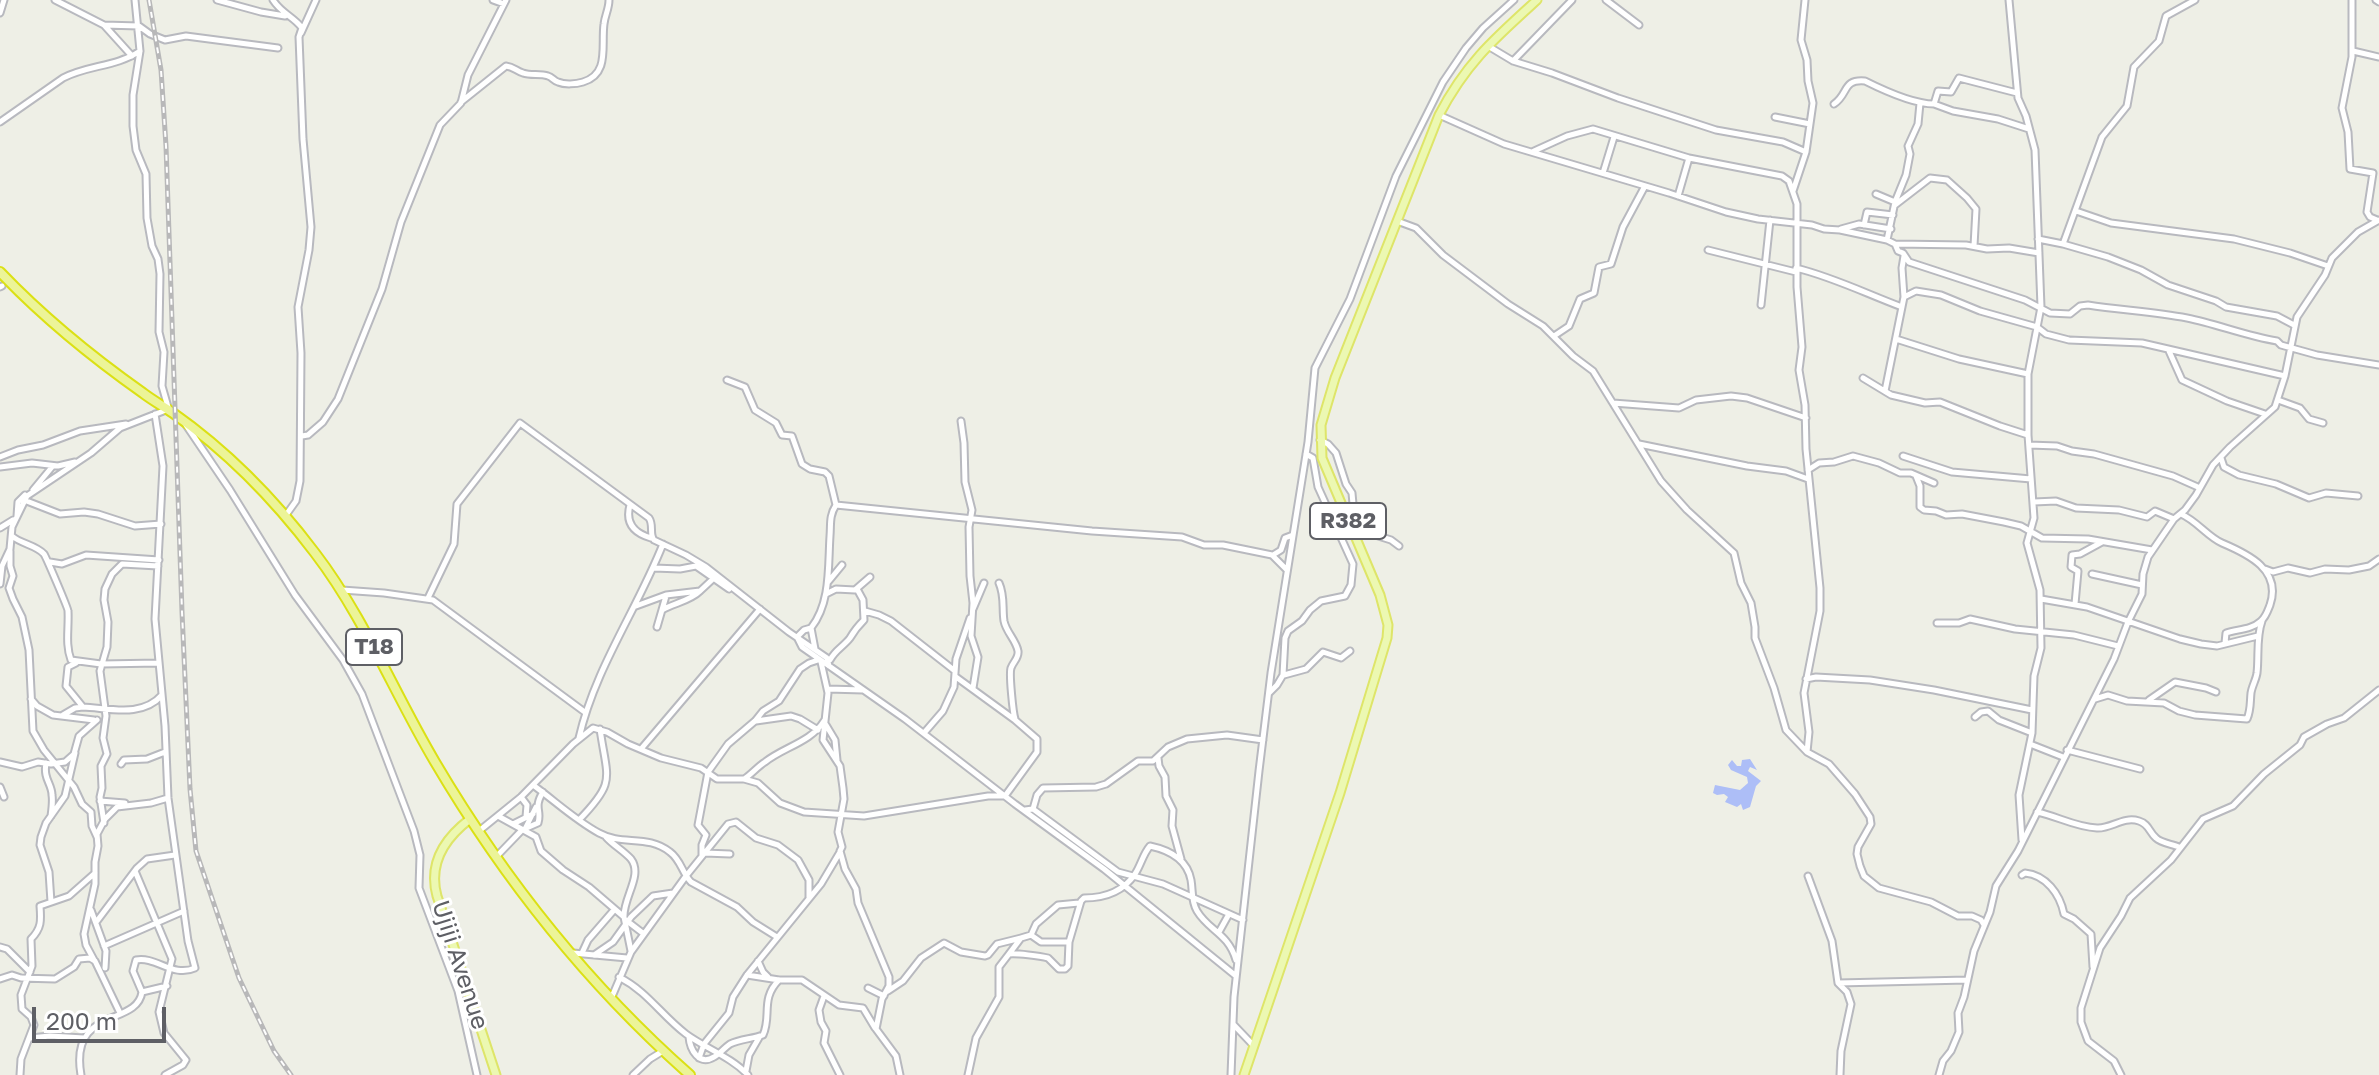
<!DOCTYPE html>
<style>
body{margin:0}
#map{position:relative;width:2379px;height:1075px;overflow:hidden;background:#eeefe6;font-family:"Golos Text",sans-serif}
canvas{display:block}
.scale{position:absolute;left:32px;top:1007px;width:134px;height:36px;box-sizing:border-box;border:4px solid #5e5f65;border-top:0;padding-left:10px;font-size:24px;line-height:28px;white-space:nowrap;color:#5e5f65;-webkit-text-stroke:6px #fff;paint-order:stroke}
</style>
<div id="map">
<canvas width="2379" height="1075"></canvas>
<div class="scale">200 m</div>
</div>
<script>
const ctx = document.querySelector('canvas').getContext('2d');
ctx.lineJoin = 'round';
function fill(path, color) { ctx.fillStyle = color; ctx.fill(path, 'evenodd'); }
function stroke(path, color, width, dash) { ctx.strokeStyle = color; ctx.lineWidth = width; ctx.lineCap = dash ? 'butt' : 'round'; ctx.setLineDash(dash || []); ctx.stroke(path); }
function write(font, color, halo, rows, align = 'center') {
  ctx.font = font + ' "Golos Text",sans-serif'; ctx.lineWidth = 6; ctx.setLineDash([]); ctx.textBaseline = 'middle'; ctx.strokeStyle = halo; ctx.fillStyle = color; for (const [text, x, y, turn = 0] of rows) {
    ctx.save(); ctx.translate(x, y); ctx.rotate((+turn || 0) * Math.PI / 180); ctx.textAlign = isNaN(turn) ? turn : align; if (halo) ctx.strokeText(text, 0, 0); ctx.fillText(text, 0, 0); ctx.restore();
  }
}
const water = new Path2D(`
 M1750,759L1757,770L1750,767L1748,771L1761,781L1756,786L1750,807L1743,810L1741,804L1737,807L1725,802L1728,797L1724,794L1717,795L1713,793L1715,785L1740,790L1748,783L1747,777L1731,770L1728,765L1732,760L1737,766H1741L1742,760Z`);
const minor = new Path2D(`
 M55,0L104,25L139,26L150,34L165,40L186,36L278,48
 M135,0L140,51L133,95V126L136,150L146,174L147,218L152,246L158,259L160,274L159,332L164,352L162,386L168,407
 M217,0L261,12L285,16
 M273,0C281,13 294,17 302,28L299,37L303,139L311,227L309,250L298,307L301,353L300,481L296,501L286,515
 M493,0L504,4
 M1606,0L1639,25
 M2009,0L2018,98L2026,116L2035,150L2041,307L2028,374V435L2034,518L2027,543L2040,590L2041,648L2034,676L2032,733L2019,795L2022,840
 M2352,0V57L2342,108L2348,132L2350,169L2373,173L2367,212L2370,217L2377,220
 M2376,0L2379,2
 M0,13L4,0
 M104,25L132,56
 M301,33L316,0
 M1488,46L1513,61L1552,73L1618,98L1716,130L1783,142L1806,152
 M2353,51L2379,57
 M1513,61L1572,0
 M461,102L506,66C514,67 516,71 523,73C531,76 540,73 548,76C552,77 554,81 558,82C565,85 576,84 583,82C610,74 601,46 604,24C605,15 609,9 609,0
 M1834,104C1849,94 1842,79 1865,81C1885,91 1913,104 1934,104L1938,91L1951,92L1959,78L2017,93
 M1934,104L1953,111L1998,119L2029,129
 M1439,115L1504,144L1669,193L1726,212L1758,219L1812,225L1824,229L1840,230L1887,240L1895,244L1898,251L1903,253L1909,262L2025,300L2050,313L2070,314L2080,306L2088,305C2121,310 2154,312 2187,318C2217,324 2246,336 2277,341L2281,345L2317,355L2379,365
 M1775,117L1810,124
 M0,122L63,78C88,65 116,67 140,51
 M1534,151L1567,136L1593,129L1689,158L1782,176L1789,181L1797,204V287L1802,347L1799,370L1805,405L1806,449L1820,588V611L1804,693L1809,732L1807,752
 M1603,173L1614,137
 M1793,191L1806,152L1813,103L1808,81L1807,60L1801,40L1805,0
 M1876,194L1895,202
 M1678,196L1689,158
 M1895,205L1930,178L1947,180L1967,198L1976,209L1974,246
 M2076,211L2111,223L2234,239L2290,253L2328,266
 M1397,221L1416,228L1443,255L1508,304L1543,326L1573,356L1593,371L1661,481L1687,510L1734,553L1741,583L1751,603L1755,627V638L1774,688L1786,730L1807,752L1829,764L1855,794L1870,817L1871,824L1858,847L1857,854L1860,866L1864,876L1879,888L1931,902L1958,916H1972L1981,920L1984,925
 M1864,225L1867,212L1893,215
 M1841,229L1859,224L1891,229
 M2038,239L2063,244L2108,257L2141,270L2168,285L2216,301L2226,307L2277,316L2294,325
 M1887,240L1895,202L1906,175L1910,154L1908,146L1918,124L1920,103
 M1895,244L1966,245L1987,249L2009,248L2039,253
 M2063,244L2102,137L2127,106L2134,67L2159,41L2166,16L2195,0
 M1708,250L1796,272
 M1796,268C1833,277 1867,294 1902,307
 M0,287L2,286
 M1904,297L1916,291L1941,295L1980,311L2037,327L2046,334L2069,340L2142,343L2285,376
 M1761,305L1770,220
 M1554,336L1569,326L1580,299L1594,293L1599,267L1611,264L1623,227L1645,186
 M1896,339L1959,359L2028,374
 M2169,351L2182,380L2227,401L2265,414
 M1863,378L1891,395L1925,403L1940,402L2000,426L2028,435
 M727,380L745,387L755,410L776,423L782,435L792,436L802,464L810,469L825,472L829,476L836,505C829,516 831,524 830,536C828,566 831,603 811,628L815,649
 M1885,391L1904,297L1902,268L1904,256
 M2278,400L2300,408L2309,419L2323,423
 M1613,403L1679,408L1696,400L1731,396L1747,398L1806,418
 M961,421L964,443L965,482L972,510L969,527L970,576L973,603L971,636L978,657L973,688
 M186,425L230,490L295,595L343,660L362,694L414,831L420,855L419,888L458,991L477,1075
 M302,436L308,435L323,422L338,399L382,289L401,222L440,125L461,103L468,75L506,0
 M1320,440L1328,444L1336,453L1346,484L1352,493L1353,504L1365,528L1372,534L1391,540L1399,546
 M1639,444L1747,466L1786,471L1808,479
 M2029,445L2057,446L2072,451L2094,454L2173,476L2200,488
 M1903,456L1952,472L2031,479
 M0,457L18,450L43,445L80,431L126,424
 M2221,458L2224,467L2239,475L2276,484L2309,498L2326,493L2358,496
 M0,467L32,463L58,466L75,462
 M1808,470L1819,463L1834,462L1853,456L1879,463L1900,473H1911L1934,483
 M1916,476L1920,486V507L1924,510L1936,511L1946,515L1962,514L2004,522L2021,526L2042,538L2088,539L2152,550
 M33,490L52,467
 M24,500L60,514L84,512L98,514L135,526L161,524
 M2034,502L2056,501L2076,508L2119,510L2147,517L2155,511L2174,519
 M630,505C625,523 634,533 651,538
 M836,505L1092,531L1182,537L1204,545H1223L1272,555L1287,570
 M2181,514C2197,521 2208,537 2222,543C2248,554 2282,570 2270,605C2268,610 2266,617 2261,621C2251,630 2238,629 2226,633L2225,643
 M17,516L18,502L25,495
 M0,528L13,520
 M12,536C21,544 36,545 44,554C46,557 68,608 68,611C69,628 65,644 71,660L101,664L159,663
 M10,551V566L13,576L9,588L13,599L22,617L29,650L33,731L44,750L74,787L82,804L91,812L92,826L97,837
 M1273,555L1281,550L1285,538L1293,535
 M50,562L62,564L86,555L159,560
 M654,568L680,569L696,566L729,589
 M2265,569L2273,572L2288,568L2310,573L2325,569L2349,570L2369,566L2379,559
 M2092,574L2142,585
 M828,582L842,565
 M999,583C1005,596 1002,608 1004,621C1006,632 1016,640 1018,651C1019,658 1013,662 1011,668C1009,674 1013,713 1015,719
 M0,584L2,566L10,549L12,527L27,496L91,453L120,428L166,410
 M342,590L384,593L433,600L586,713
 M826,594L836,589L855,590L870,577
 M428,598L454,544L457,504L520,423L649,518C654,525 649,534 654,540L686,555L706,567L789,632L827,658L829,666
 M2041,599L2087,607L2180,639L2201,644L2217,646L2258,636
 M2075,604L2078,571L2071,567L2072,555L2080,554L2102,542
 M636,606L666,595L700,591L714,578
 M973,609L984,583
 M662,610C674,603 690,601 700,591
 M865,611L879,615L891,621L955,671
 M1937,623H1959L1970,619L2015,629L2074,635L2118,646
 M657,627L666,596
 M811,628L804,630L797,637L802,647L905,719L1015,804L1104,869L1236,976
 M830,660C835,650 843,647 850,638C854,631 858,626 864,620L863,600L857,589
 M821,662L828,693L823,740L840,766L843,788L844,799L838,832L842,847L840,851L845,869L856,889L858,903L889,977V986L882,999L876,1029L896,1056L900,1075
 M76,663L68,667L66,686L83,707
 M1284,675L1306,669L1323,652L1341,658L1350,651
 M1806,679L1816,677L1870,680L1934,690L2032,710
 M828,689L863,690
 M1269,693L1277,685L1283,675L1285,638L1288,631L1302,621L1310,610L1321,601L1345,596L1351,585L1353,564L1318,487L1313,458L1306,454
 M31,699L37,706L53,715L94,720
 M2095,699L2108,695L2127,701L2164,703L2179,711L2195,715L2247,719C2251,710 2250,702 2251,693C2252,686 2256,680 2257,673C2259,656 2256,637 2262,621
 M2149,700L2175,682L2206,688L2216,692
 M63,715L75,708L83,707C109,708 142,718 162,695
 M1975,717L1981,712L1988,711L1999,720L2032,733
 M756,721L791,716L800,719L818,730
 M826,725L835,740L837,760
 M924,733L943,711L954,687L956,659L970,618
 M579,738C595,668 637,610 663,544
 M2030,744L2063,757
 M641,749L760,609
 M2067,750L2140,769
 M1158,758L1159,766L1165,777L1166,796L1173,810L1172,826L1181,859
 M0,762L22,767L38,762L51,764L65,762L74,754L79,736L97,720
 M46,763C43,779 52,784 52,795C53,801 52,809 51,816
 M121,764L124,760L147,759L165,752
 M744,779C752,774 757,767 765,762C784,747 811,742 824,721
 M533,785C555,801 575,820 599,833C622,846 648,834 670,852C681,860 682,873 691,882L737,907L753,922L777,937
 M0,787L4,797
 M521,797L527,805L526,817
 M100,801L125,803
 M1033,809L1118,872L1163,884L1243,920
 M1025,810L1033,809L1037,795L1043,788L1096,787L1106,784L1138,761H1153L1168,747L1187,739L1227,735L1263,740
 M2037,812C2057,816 2075,827 2097,828C2111,829 2123,816 2139,821C2149,824 2149,832 2156,838C2161,843 2172,844 2179,847
 M498,816L536,837L541,851L563,870L589,887L624,917L631,951
 M579,820C617,781 607,779 600,729
 M104,823L100,797L102,788L101,766L107,754L103,738L106,716L100,671L107,647L108,622L104,600L105,589L112,574L122,564L158,566
 M513,824L533,814
 M526,827L536,807
 M479,831L521,797L573,744L593,728L607,732L628,744L661,758L701,768L717,779H744L758,783L780,803L804,812L864,816L988,796H1005L1037,752V739L1015,720L956,677
 M606,837C613,845 624,851 631,859C643,875 624,896 624,916
 M705,853L730,854
 M702,855V845L706,835L698,825L708,772L728,744L755,721L763,711L779,701L800,669L809,663L818,660
 M496,857L522,830L538,823C542,810 533,808 543,792
 M135,871L172,959L159,1012L164,1033L186,1060L183,1065L165,1075
 M2022,875L2025,873C2046,875 2060,894 2064,914L2074,919L2091,934L2093,967
 M1808,876L1832,941L1838,983L1847,992L1851,1004L1841,1051L1840,1075
 M51,902L49,872L40,845L41,837L46,823L65,796L75,753
 M91,910L106,951L105,968
 M97,921L137,868L147,859L175,855
 M627,921L644,934
 M1219,932L1229,914
 M1031,935L1041,942H1069
 M104,946L184,911
 M0,947L7,949L30,972
 M573,953L627,958
 M582,953L588,940L614,910
 M1009,954L1021,938L1031,935L1036,924L1058,905L1079,903
 M594,955L613,942L631,917L653,896L673,893
 M94,960L86,945L84,934L95,884V862L98,846L97,834L105,819L117,807L151,803L168,798
 M758,961L763,972L768,977
 M747,975L779,980H802L839,1005L863,1008L875,1028
 M619,977C648,992 661,1015 686,1034C705,1048 731,1057 748,1075
 M0,979L12,975L21,978L55,979L74,967L79,959L90,958L95,961L120,1013
 M1838,983L1967,980
 M868,988L884,996
 M888,991L903,981L921,958L944,943L961,952L985,956L988,955L997,944L1021,938
 M142,992L133,971L136,960C156,956 173,978 195,968L188,941L168,798L165,726L155,619L163,466L155,414
 M824,996L819,1010L821,1022L826,1031L824,1043L840,1075
 M611,999L631,952L686,876L728,824L736,822L756,838L778,845L798,860L809,880V897
 M1233,1024L1253,1045
 M689,1037C690,1050 699,1066 714,1057C720,1054 724,1048 730,1044C740,1039 752,1039 763,1035C772,1016 760,999 779,980
 M30,1038L50,1036L84,1038
 M699,1058L704,1044L729,1013L733,997L747,975L821,884L840,852
 M746,1071L749,1055L760,1036
 M20,1075L21,1059L34,1025L31,1017L22,1009L21,995L32,966L31,939C42,928 41,920 40,906L69,896L95,873
 M81,1075C69,1006 137,1027 142,992L167,986
 M633,1075L650,1059L663,1051
 M968,1075L976,1038L999,997V967L1009,954C1016,953 1040,956 1048,958L1059,969H1065L1068,966L1069,942L1081,901L1084,898C1105,898 1123,892 1135,874C1141,865 1143,854 1150,846C1169,850 1187,859 1191,880C1193,891 1191,901 1197,911C1209,931 1228,933 1236,960
 M1231,1075L1234,997L1259,771L1271,673L1308,442L1315,368L1350,299L1396,176L1443,82L1466,48L1483,28L1514,0
 M1939,1075L1943,1061L1951,1051L1959,1032L1958,1013L1964,997L1974,951L1990,912L1996,886L2018,851L2114,659L2128,622L2142,594L2143,574L2148,557L2174,519L2185,510L2196,495L2213,465L2230,447L2275,407L2285,376L2297,317L2325,275L2332,258L2358,232L2379,220
 M2121,1075L2114,1061L2088,1041L2081,1022V1008L2100,948L2121,916L2130,898L2171,860L2203,819L2233,806L2264,774L2300,745L2304,737L2327,724L2344,718L2379,690`);
const major = new Path2D(`
 M470,819C445,838 428,863 437,896L496,1075
 M1244,1075L1340,793L1387,638L1388,625L1380,595L1322,458L1321,425L1335,378L1439,115C1466,63 1494,39 1537,0`);
const highway = new Path2D(`
 M0,272C43,317 92,357 143,393C152,400 163,406 173,413C227,451 275,500 315,553C364,617 394,693 435,762C504,879 588,985 690,1075`);
const rail = new Path2D(`
 M149,0L161,70L166,146L182,612L190,789L196,851L239,978L274,1051L291,1075`);
const shields = [
 [1348,521,76],
 [374,647,56]
];
const shieldNames = [
 ["R382",1348,521],
 ["T18",374,647]
];
const streetNames = [
 ["Ujiji Avenue",460,965,72]
];
fill(water, '#adbef7');
stroke(minor, '#b8b9bf', 9);
stroke(major, '#dee569', 11);
stroke(highway, '#dbe015', 12);
stroke(minor, '#fff', 5);
stroke(major, '#ecf8b2', 7);
stroke(highway, '#ecf498', 8);
stroke(rail, '#b8b8b9', 5);
stroke(rail, '#fff', 2, [6]);
for (const [x, y, w] of shields) { const box = new Path2D(); box.roundRect(x - w / 2, y - 18, w, 36, 6); ctx.fillStyle = '#fff'; ctx.fill(box); stroke(box, '#5e5f65', 2); }
write('bold 22px', '#5e5f65', null, shieldNames);
write('24px', '#5e5f65', '#fff', streetNames);
</script>
